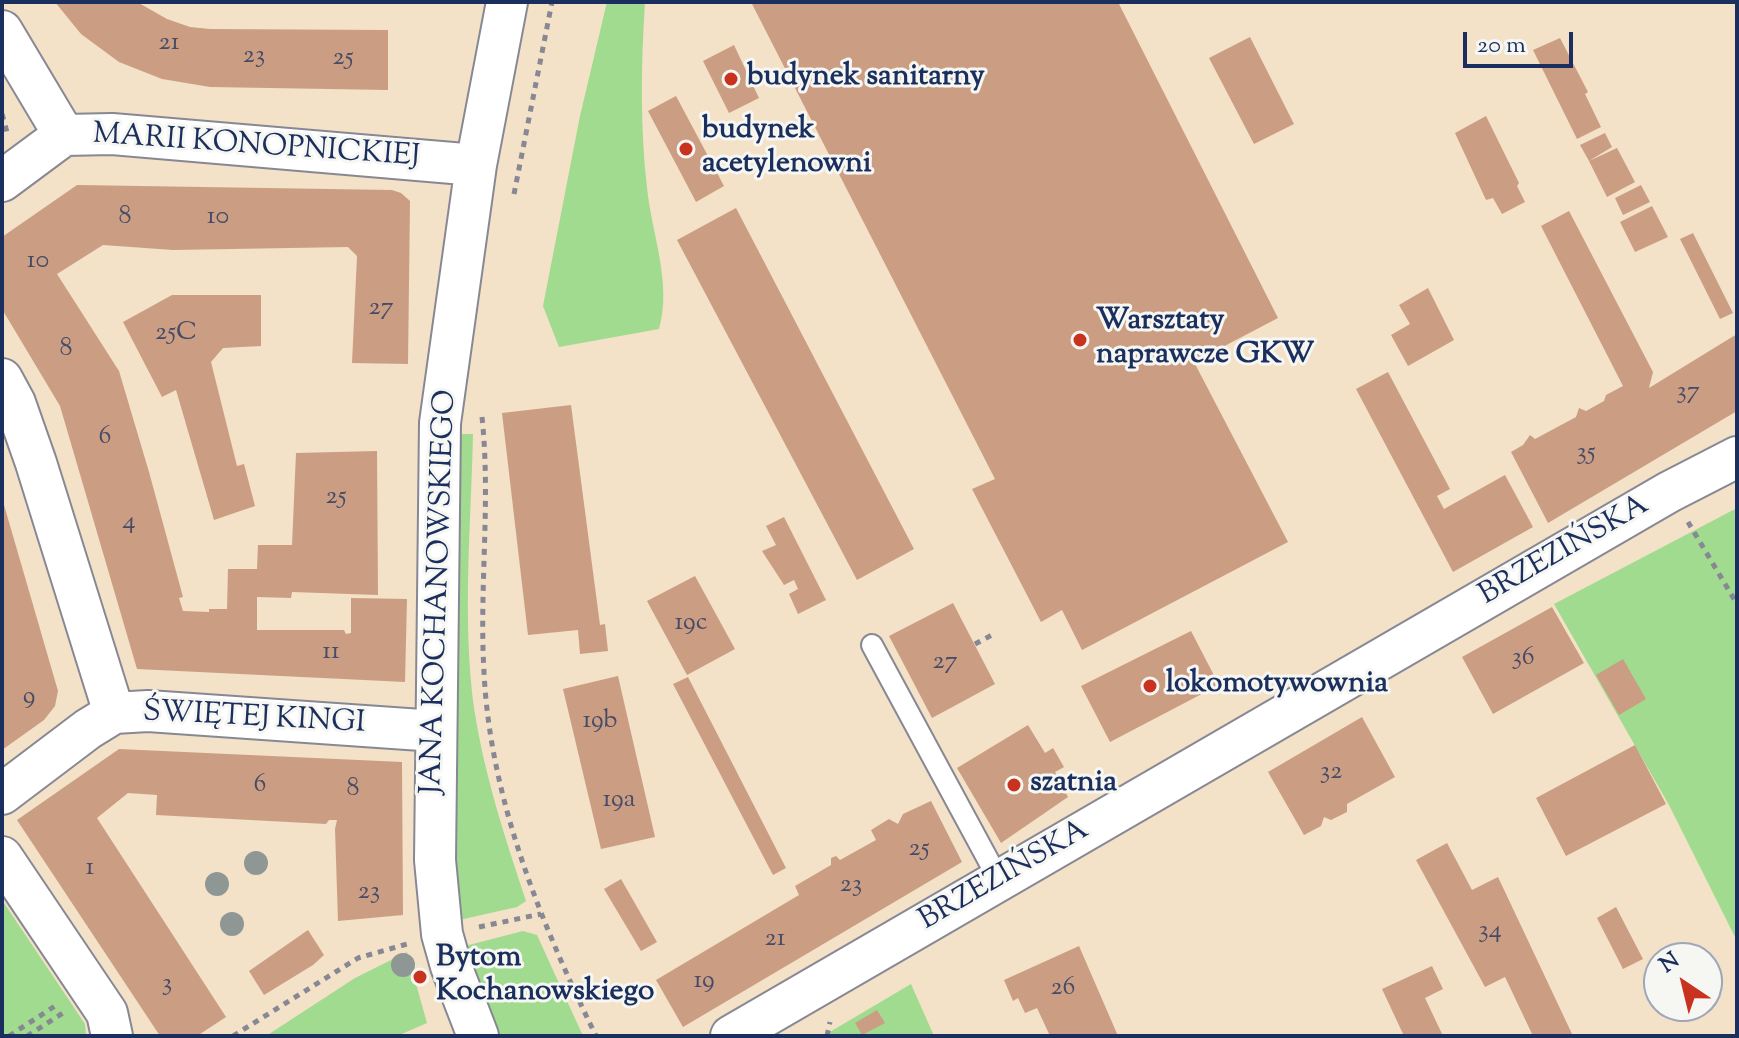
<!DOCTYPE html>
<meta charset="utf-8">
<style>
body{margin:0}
#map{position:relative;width:1739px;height:1038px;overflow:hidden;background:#f3e1c8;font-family:"Sorts Mill Goudy",serif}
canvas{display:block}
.frame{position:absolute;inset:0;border:4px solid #1b2f5e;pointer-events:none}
.north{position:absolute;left:1643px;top:942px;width:80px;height:80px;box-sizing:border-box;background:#f6f6f2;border:2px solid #9ea6b7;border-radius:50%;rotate:325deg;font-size:22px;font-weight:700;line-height:32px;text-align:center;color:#1b2f5e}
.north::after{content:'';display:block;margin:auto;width:28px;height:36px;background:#c8321e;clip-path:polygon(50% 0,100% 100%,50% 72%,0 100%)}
.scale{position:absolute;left:1463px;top:32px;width:110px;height:36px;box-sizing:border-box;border:4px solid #1b2f5e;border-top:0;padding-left:10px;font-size:24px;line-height:28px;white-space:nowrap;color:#1b2f5e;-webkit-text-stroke:6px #f6f6f2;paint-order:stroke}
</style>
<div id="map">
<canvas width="1739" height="1038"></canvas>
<div class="frame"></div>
<div class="north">N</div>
<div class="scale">20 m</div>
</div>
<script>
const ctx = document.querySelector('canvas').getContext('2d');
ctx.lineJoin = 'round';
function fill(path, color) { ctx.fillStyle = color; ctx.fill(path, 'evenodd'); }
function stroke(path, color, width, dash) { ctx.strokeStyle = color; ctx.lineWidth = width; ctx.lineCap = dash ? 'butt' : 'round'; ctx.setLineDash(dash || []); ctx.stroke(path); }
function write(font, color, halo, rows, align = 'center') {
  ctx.font = font + ' "Sorts Mill Goudy",serif'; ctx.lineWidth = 6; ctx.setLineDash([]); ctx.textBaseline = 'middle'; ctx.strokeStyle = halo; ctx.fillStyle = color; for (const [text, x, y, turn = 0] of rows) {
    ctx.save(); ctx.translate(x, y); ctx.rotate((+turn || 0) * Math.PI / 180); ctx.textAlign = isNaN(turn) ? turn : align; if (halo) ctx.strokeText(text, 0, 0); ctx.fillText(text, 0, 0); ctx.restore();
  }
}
const green = new Path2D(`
 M607,2H645C641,64 640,127 647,188C652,235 672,283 659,329L559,347L543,306L580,116Z
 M459,434H473C471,524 462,619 474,708C484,774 505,838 526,901L517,907L459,920L456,892L454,695Z
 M1737,508V941L1669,805L1554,604Z
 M2,900L85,1024L86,1036H2Z
 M523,931L537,935L583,1036H499L473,975L465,946Z
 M407,952L427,1023L397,1036H266L355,978Z
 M911,984L934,1036H823Z`);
const building = new Path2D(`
 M55,2H137L167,19L190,27L210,29L388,30V90L210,87L162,79L119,62L81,34Z
 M751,2H1118L1278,318L1194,362L1288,542L1082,650L1062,610L1041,622L972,489L995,479Z
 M1250,37L1294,124L1254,144L1209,58Z
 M1560,38L1588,92L1585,94L1601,127L1577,139L1533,50Z
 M734,45L759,98L729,113L703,61Z
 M676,96L724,186L696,202L648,111Z
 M1486,116L1519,183L1517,186L1525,202L1502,214L1493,198L1486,200L1455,133Z
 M1605,133L1612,147L1589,161L1580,145Z
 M1617,148L1635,182L1607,197L1589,161Z
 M77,185L392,190L401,193L410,201L408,364L352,363L357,256L348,247L173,250L103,245L57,274L119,371L149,472L183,597L179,598L183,611L209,612V609H227L228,569H257L258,545H292L296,453L377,451L378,595L292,592L291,598L257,597V630H344L346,634L351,633V598L407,599L405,682L137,669L60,406L2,309V237Z
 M1641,185L1650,202L1623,215L1615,198Z
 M1652,206L1668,237L1635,252L1620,222Z
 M736,208L914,549L857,580L677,240Z
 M1569,211L1653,372L1649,388L1737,334V411L1548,523L1511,452L1523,445L1530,435L1535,439L1576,417L1579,408L1586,411L1604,401L1606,395L1623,386L1541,226Z
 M1693,233L1733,313L1720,319L1680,239Z
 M1428,288L1454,340L1408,366L1391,335L1410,324L1399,305Z
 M172,295H261V346L223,348L211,362L237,466L244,464L255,506L214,520L176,390L162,397L123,322Z
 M1388,372L1450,489L1437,496L1444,509L1505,475L1533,527L1453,572L1356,389Z
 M571,405L600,625L605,624L608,651L580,654L578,630L528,635L502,413Z
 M2,498L58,691L55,706L44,720L2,750Z
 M784,517L826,600L798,614L789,594L798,589L794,580L784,585L762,551L776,545L766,526Z
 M695,576L735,649L687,675L647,601Z
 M953,603L995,684L932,718L889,636Z
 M1552,607L1584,663L1493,714L1462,657Z
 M1191,631L1219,685L1110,742L1081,686Z
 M1623,659L1646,699L1619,715L1596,675Z
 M618,676L655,837L601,849L563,689Z
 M688,677L786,868L773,875L673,684Z
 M1362,717L1395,777L1347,804V812L1331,820L1324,817L1321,826L1304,835L1268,772Z
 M1028,725L1045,753L1053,748L1064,767L1055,772L1068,797L1001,843L957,768Z
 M1635,745L1666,804L1566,856L1536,798Z
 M119,749L402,762L403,915L338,921L335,829L337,820H329L326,824L156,815L157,795L128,793L97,818L226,1017L197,1036H160L17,820Z
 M931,801L962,862L683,1027L656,980L799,895L795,886L831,865V858L836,856L840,860L876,840L871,830L889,819L898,824L903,814Z
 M1447,843L1472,890L1498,877L1573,1036H1533L1505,977L1485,987L1416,860Z
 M621,879L657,942L641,951L604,889Z
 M1616,907L1643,959L1623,969L1597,918Z
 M308,930L324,955L313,965L264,995L249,971Z
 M1079,946L1118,1036H1050L1037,1008L1025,1013L1018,998L1013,1001L1004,980Z
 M1432,966L1443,989L1425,998L1443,1036H1404L1382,989Z
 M877,1010L885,1023L862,1035L855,1023Z`);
const path = new Path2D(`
 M2,114L7,132
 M514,194L552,2
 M482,417C491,502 479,587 484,672C490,799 541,923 596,1036
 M1688,522L1737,604
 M975,644L992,635
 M479,927L541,914
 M9,1036L55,1006
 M27,1036L63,1013
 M233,1036L358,958L407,944
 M827,1036L830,1022`);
const service = new Path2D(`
 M872,645L999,880`);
const minor = new Path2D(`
 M2,31L64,135
 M2,181L64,135L112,134L476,165
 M2,379L15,403L36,463L114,713
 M2,794L88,729L114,713L148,711L436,731
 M2,857L107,1013L112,1036
 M478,1036L451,966L442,934L435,860L440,423L476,165L507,2
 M731,1036L1669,492L1737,457`);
const trees = [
 [256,863],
 [217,884],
 [232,924],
 [403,965]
];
const markers = [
 [731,79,8,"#c8321e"],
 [686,149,8,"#c8321e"],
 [1080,340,8,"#c8321e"],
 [1150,686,8,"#c8321e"],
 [1014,785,8,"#c8321e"],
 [420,977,8,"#c8321e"]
];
const numberNames = [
 ["21",169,45],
 ["23",254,58],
 ["25",343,60],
 ["8",125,219],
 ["10",218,219],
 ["10",38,263],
 ["27",381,310],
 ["25C",176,335],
 ["8",66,351],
 ["37",1688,394],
 ["6",105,439],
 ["35",1586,455],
 ["25",336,499],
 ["4",129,524],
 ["19c",691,625],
 ["11",331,654],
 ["36",1523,660],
 ["27",945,664],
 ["9",29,699],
 ["19b",600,723],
 ["32",1331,774],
 ["6",260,787],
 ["8",353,791],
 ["19a",619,802],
 ["25",919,851],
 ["1",90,870],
 ["23",851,887],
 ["23",369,894],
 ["34",1490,933],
 ["21",775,941],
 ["19",704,983],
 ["3",167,986],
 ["26",1063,990]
];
const poiNames = [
 ["budynek sanitarny",747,79],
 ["budynek",702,132],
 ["acetylenowni",702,166],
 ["Warsztaty",1096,323],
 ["naprawcze GKW",1096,357],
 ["lokomotywownia",1166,686],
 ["szatnia",1030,785],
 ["Bytom",436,960],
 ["Kochanowskiego",436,994]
];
const streetNames = [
 ["MARII KONOPNICKIEJ",256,148,4],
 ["BRZEZIŃSKA",1565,552,-30],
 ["JANA KOCHANOWSKIEGO",441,592,-88],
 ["ŚWIĘTEJ KINGI",254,720,3],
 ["BRZEZIŃSKA",1005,877,-30]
];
fill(green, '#a0db8f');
fill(building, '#cb9e83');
stroke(service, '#878893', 24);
stroke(minor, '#878893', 44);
stroke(path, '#878893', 5, [6, 6]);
stroke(service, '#fff', 20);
stroke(minor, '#fff', 40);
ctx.fillStyle = '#8e9794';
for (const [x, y] of trees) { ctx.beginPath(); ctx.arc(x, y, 12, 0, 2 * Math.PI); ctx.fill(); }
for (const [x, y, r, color] of markers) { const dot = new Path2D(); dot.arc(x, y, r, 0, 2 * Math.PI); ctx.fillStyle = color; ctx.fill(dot); stroke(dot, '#f6f6f2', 3); }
write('26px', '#474b67', null, numberNames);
write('bold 30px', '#1b2f5e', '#f6f6f2', poiNames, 'left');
write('30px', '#1b2f5e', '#f6f6f2', streetNames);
</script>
